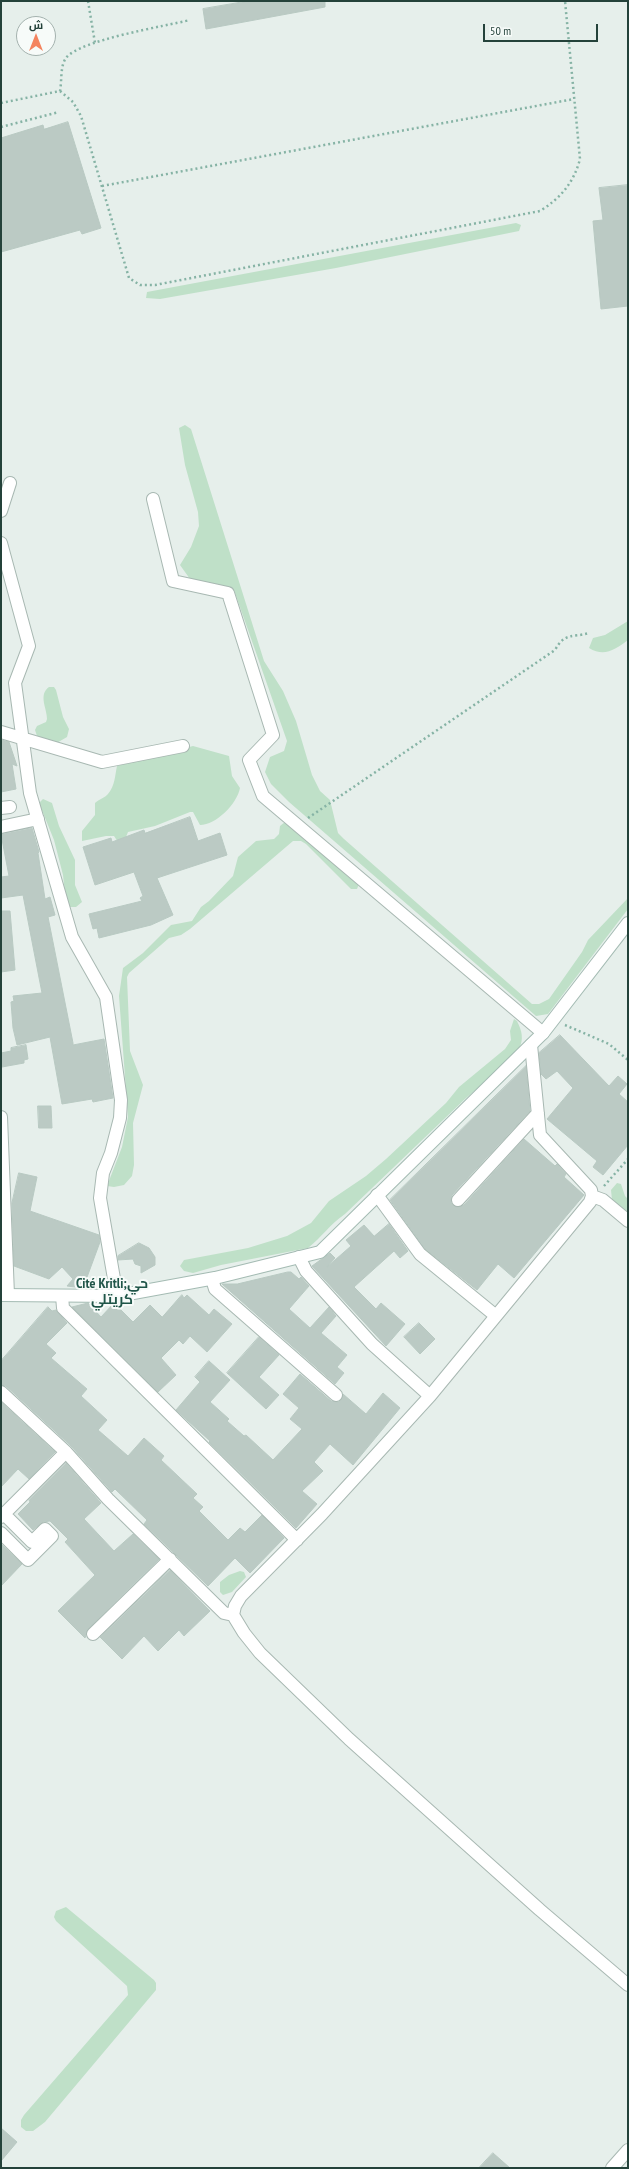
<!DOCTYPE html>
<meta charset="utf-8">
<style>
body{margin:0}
#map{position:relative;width:629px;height:2169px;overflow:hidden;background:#e6efeb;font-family:"PT Sans Narrow",Cairo,sans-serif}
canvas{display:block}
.frame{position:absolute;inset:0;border:2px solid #24423a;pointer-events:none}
.north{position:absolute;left:16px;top:16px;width:40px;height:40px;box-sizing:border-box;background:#f7fbf9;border:1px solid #a3b1ad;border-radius:50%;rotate:0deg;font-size:11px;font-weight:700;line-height:16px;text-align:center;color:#24423a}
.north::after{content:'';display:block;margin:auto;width:14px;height:18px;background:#f4845f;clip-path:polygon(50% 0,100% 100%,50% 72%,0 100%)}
.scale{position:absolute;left:483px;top:24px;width:115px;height:18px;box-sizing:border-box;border:2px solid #24423a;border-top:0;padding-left:5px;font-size:12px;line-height:14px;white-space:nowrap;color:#24423a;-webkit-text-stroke:3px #f7fbf9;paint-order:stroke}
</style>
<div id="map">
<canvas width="629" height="2169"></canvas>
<div class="frame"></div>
<div class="north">ش</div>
<div class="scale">50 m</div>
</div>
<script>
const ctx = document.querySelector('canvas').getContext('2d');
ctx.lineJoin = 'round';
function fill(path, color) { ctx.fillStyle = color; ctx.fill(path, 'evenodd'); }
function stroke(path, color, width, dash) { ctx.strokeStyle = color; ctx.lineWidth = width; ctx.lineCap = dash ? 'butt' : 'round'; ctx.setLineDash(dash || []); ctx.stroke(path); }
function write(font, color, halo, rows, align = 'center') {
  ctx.font = font + ' "PT Sans Narrow",Cairo,sans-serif'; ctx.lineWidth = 4; ctx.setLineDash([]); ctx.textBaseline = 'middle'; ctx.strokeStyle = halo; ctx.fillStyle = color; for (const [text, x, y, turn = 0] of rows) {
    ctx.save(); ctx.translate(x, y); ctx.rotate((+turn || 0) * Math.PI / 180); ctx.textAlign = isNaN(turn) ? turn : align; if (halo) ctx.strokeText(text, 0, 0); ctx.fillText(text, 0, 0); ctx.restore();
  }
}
const green = new Path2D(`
 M516,223L521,225L519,231L336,268L160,299L146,298L147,292Z
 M185,425L191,429L264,661L283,691L296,721L312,775L320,791L330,800L338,833L344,839L532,1004H539L549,999L582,952L588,940L628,898V909L548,1014L536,1016L289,802L271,784L265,772L270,757L284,751L287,741L234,590L190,579L180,565L191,547L199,526L198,512L185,465L179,428Z
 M628,621V640C615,650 604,657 589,648L593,638L605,635Z
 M49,687H54L56,690L63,717L69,729L67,737L55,744L37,736L35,730L37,726L46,722L47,719C47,708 38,695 49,687Z
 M193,746L229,756L232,776L240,788C237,804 216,825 200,825L193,812H190L155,826L128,832L124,842H118L114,836H106L82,841V831L95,815V803C99,799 105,798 108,794C115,786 115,775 117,766Z
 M43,799L52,803L59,826L75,860V885L82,902L76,907H70L66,902L63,875L54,840L39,803Z
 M285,822L337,864L347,876L359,884L357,889H351L306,844L301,841H293L190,929L181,935L169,938L129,973L127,977L130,1051L143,1085L133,1123L134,1165L132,1176L124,1185L114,1187L107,1186L122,1147L128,1117L119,996L123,968L143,953L171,925L192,921L201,907L209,901L233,876L238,857L256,841L274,839L279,834L280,826Z
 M514,1019L517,1021C522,1031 524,1039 519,1049C513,1061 477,1088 465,1099C425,1137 385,1176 345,1214C330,1224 322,1237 308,1248L221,1265L193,1273L184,1271L180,1266L184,1260L248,1248L287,1236L311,1223L329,1201L366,1176L386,1159L446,1103L459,1087L505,1049L511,1040L510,1031Z
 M617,1183L621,1184L625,1196L628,1199V1213L612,1200L611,1190Z
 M240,1571L244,1572L246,1577L232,1592L223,1595L220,1592V1582L229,1575Z
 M66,1907L154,1980L156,1983V1990L45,2122L33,2131H26L21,2127V2120L24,2115L128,1995L127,1986L56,1921L54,1917L56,1911Z`);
const building = new Path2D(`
 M248,1H325V7L206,29L203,9Z
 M68,122L101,228L82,234L80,230L1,252V138L43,125L44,129Z
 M628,185V306L601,309L593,221L603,220L599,188Z
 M1,740L9,742L17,766L12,764L16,789L1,792Z
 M190,817L198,841L220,833L227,855L157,878L173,915L151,925L99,938L97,928L93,929L89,914L142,901L140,898L143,896L134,872L95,885L83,847L111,838L112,842L144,830L145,833Z
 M32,828L39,852L38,853L45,899L50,897L55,915L48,917L73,1043V1045L104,1039L113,1098L93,1102L92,1099L62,1104L50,1037L17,1045L13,1028L11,1002L14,1001L13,996L42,993L23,895L1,898V877L9,876L1,834Z
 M1,911H10L15,970L1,972Z
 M560,1035L609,1086L618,1076L627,1084L619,1094L628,1102V1145L603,1175L593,1167L597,1161L547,1119L573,1088L557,1071L546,1079L541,1074L539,1053Z
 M26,1045L28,1059L24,1060V1063L2,1067L1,1053L11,1051V1048Z
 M526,1066L530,1111L452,1195L451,1203L457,1207L464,1205L524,1139L555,1166L557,1164L566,1174L564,1177L584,1195L514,1278L498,1264L477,1290L425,1249L390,1200Z
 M38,1106H51L52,1128H39Z
 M19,1173L37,1177L30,1211L99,1235L100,1242L83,1288L67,1286L73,1279L62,1267L49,1279L14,1266L12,1203Z
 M389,1224L408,1251L400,1258L394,1251L354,1287L376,1309L381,1303L405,1324L386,1346L312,1266L330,1253L335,1258L327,1267L351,1246L346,1240L364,1225L374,1236Z
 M139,1243L149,1248L155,1257V1265L141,1273V1266L135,1264L133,1259L118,1260V1256Z
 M288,1272H291L299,1279L301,1277L309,1286L289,1309L310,1328L329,1307L336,1316L321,1333L347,1355L337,1367L344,1373L335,1384L222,1284H237Z
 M182,1295L184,1298L187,1295L209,1315L214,1309L232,1324L207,1352L190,1336L183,1344L179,1340L161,1358L176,1375L158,1392L72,1307L88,1303L101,1317L114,1303L133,1322L150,1305L162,1317Z
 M48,1307L52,1311L56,1310L67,1323L46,1344L56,1353L51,1358L87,1389L81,1396L107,1420L98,1430L128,1456L144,1438L164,1456L161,1460L197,1494L193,1498L203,1507L199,1511L228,1540L240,1528L245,1532L262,1515L284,1538L250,1573L235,1558L208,1586L144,1524L147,1520L115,1489L112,1492L71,1446L6,1386L1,1385V1361Z
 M419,1323L435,1339L420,1354L404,1337Z
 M259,1337L279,1355L259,1377L279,1395L266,1409L227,1373Z
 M209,1361L230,1380L210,1402L229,1419L227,1421L244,1436L246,1435L273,1460L302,1429L290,1419L299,1408L283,1394L300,1374L331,1401L339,1402L343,1394L366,1414L383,1393L400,1408L353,1465L330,1444L314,1462L323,1471L302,1491L317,1504L296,1528L209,1442L210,1441L176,1410L200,1382L195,1377Z
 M1,1402L55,1452L29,1479L18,1469L1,1487Z
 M66,1463L101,1503L84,1519L114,1551L133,1534L159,1559L88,1629L85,1638L58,1611L95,1575L65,1542L68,1539L50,1521L43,1522L33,1530L18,1514L30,1502L29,1500Z
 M1,1544L22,1564L1,1586Z
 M170,1570L210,1611L184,1636L179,1630L158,1651L144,1636L122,1659L100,1637Z
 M1,2128L17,2142L1,2161Z
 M493,2153L510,2168H479Z`);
const path = new Path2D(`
 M88,1L95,43
 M60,91L73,102L81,116L129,278L140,285H155L540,211C561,198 574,182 580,159L565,1
 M1,103L60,91C62,81 60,66 66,58C79,40 166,26 190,20
 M1,127L59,112
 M102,186L574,99
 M308,818L555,650C565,632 572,638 589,633
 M565,1025L609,1044L628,1060
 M604,1186L628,1159`);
const street = new Path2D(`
 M153,499L173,581L228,593L273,735L249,760L263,796L543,1033
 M1,511L10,483
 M1,543L29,646L15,683L30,793L72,937L106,997L121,1100L120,1118L111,1153L103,1173L100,1198L117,1296
 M1,732L102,762L183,746
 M1,808L10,807
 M1,827L38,819
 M531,1045L540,1135L591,1190L592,1196L590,1202L430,1396L322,1514L241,1596L235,1606L233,1615L244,1633L260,1653L349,1739L540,1910L628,1985
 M1,1117L8,1295
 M377,1195L420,1254L496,1316
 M592,1196L603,1200L628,1221
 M458,1200L538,1113
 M299,1257L306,1271L372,1344L430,1396
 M212,1279L215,1289L336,1395
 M62,1296L63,1308L297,1540
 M1,1392L66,1452L108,1499L224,1613L233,1615
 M1,1517L66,1452
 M1,1533L28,1560L52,1536L45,1529L32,1542L4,1514
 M93,1634L170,1559
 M612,2168L628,2150`);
const secondary = new Path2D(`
 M1,1295L117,1296L215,1278L320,1252L543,1033L628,923`);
const districtNames = [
 ["Cité Kritli;حي",112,1284],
 ["كريتلي",112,1300]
];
fill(green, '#bfe0c8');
fill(building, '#bbcac4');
stroke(building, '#b8c9c2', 1);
stroke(street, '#a8b8b2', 14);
stroke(secondary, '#a4bbb3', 14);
stroke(path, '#86b3a5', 2.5, [2, 3]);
stroke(street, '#fff', 12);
stroke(secondary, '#fff', 12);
write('bold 14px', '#1f5548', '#f7fbf9', districtNames);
</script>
